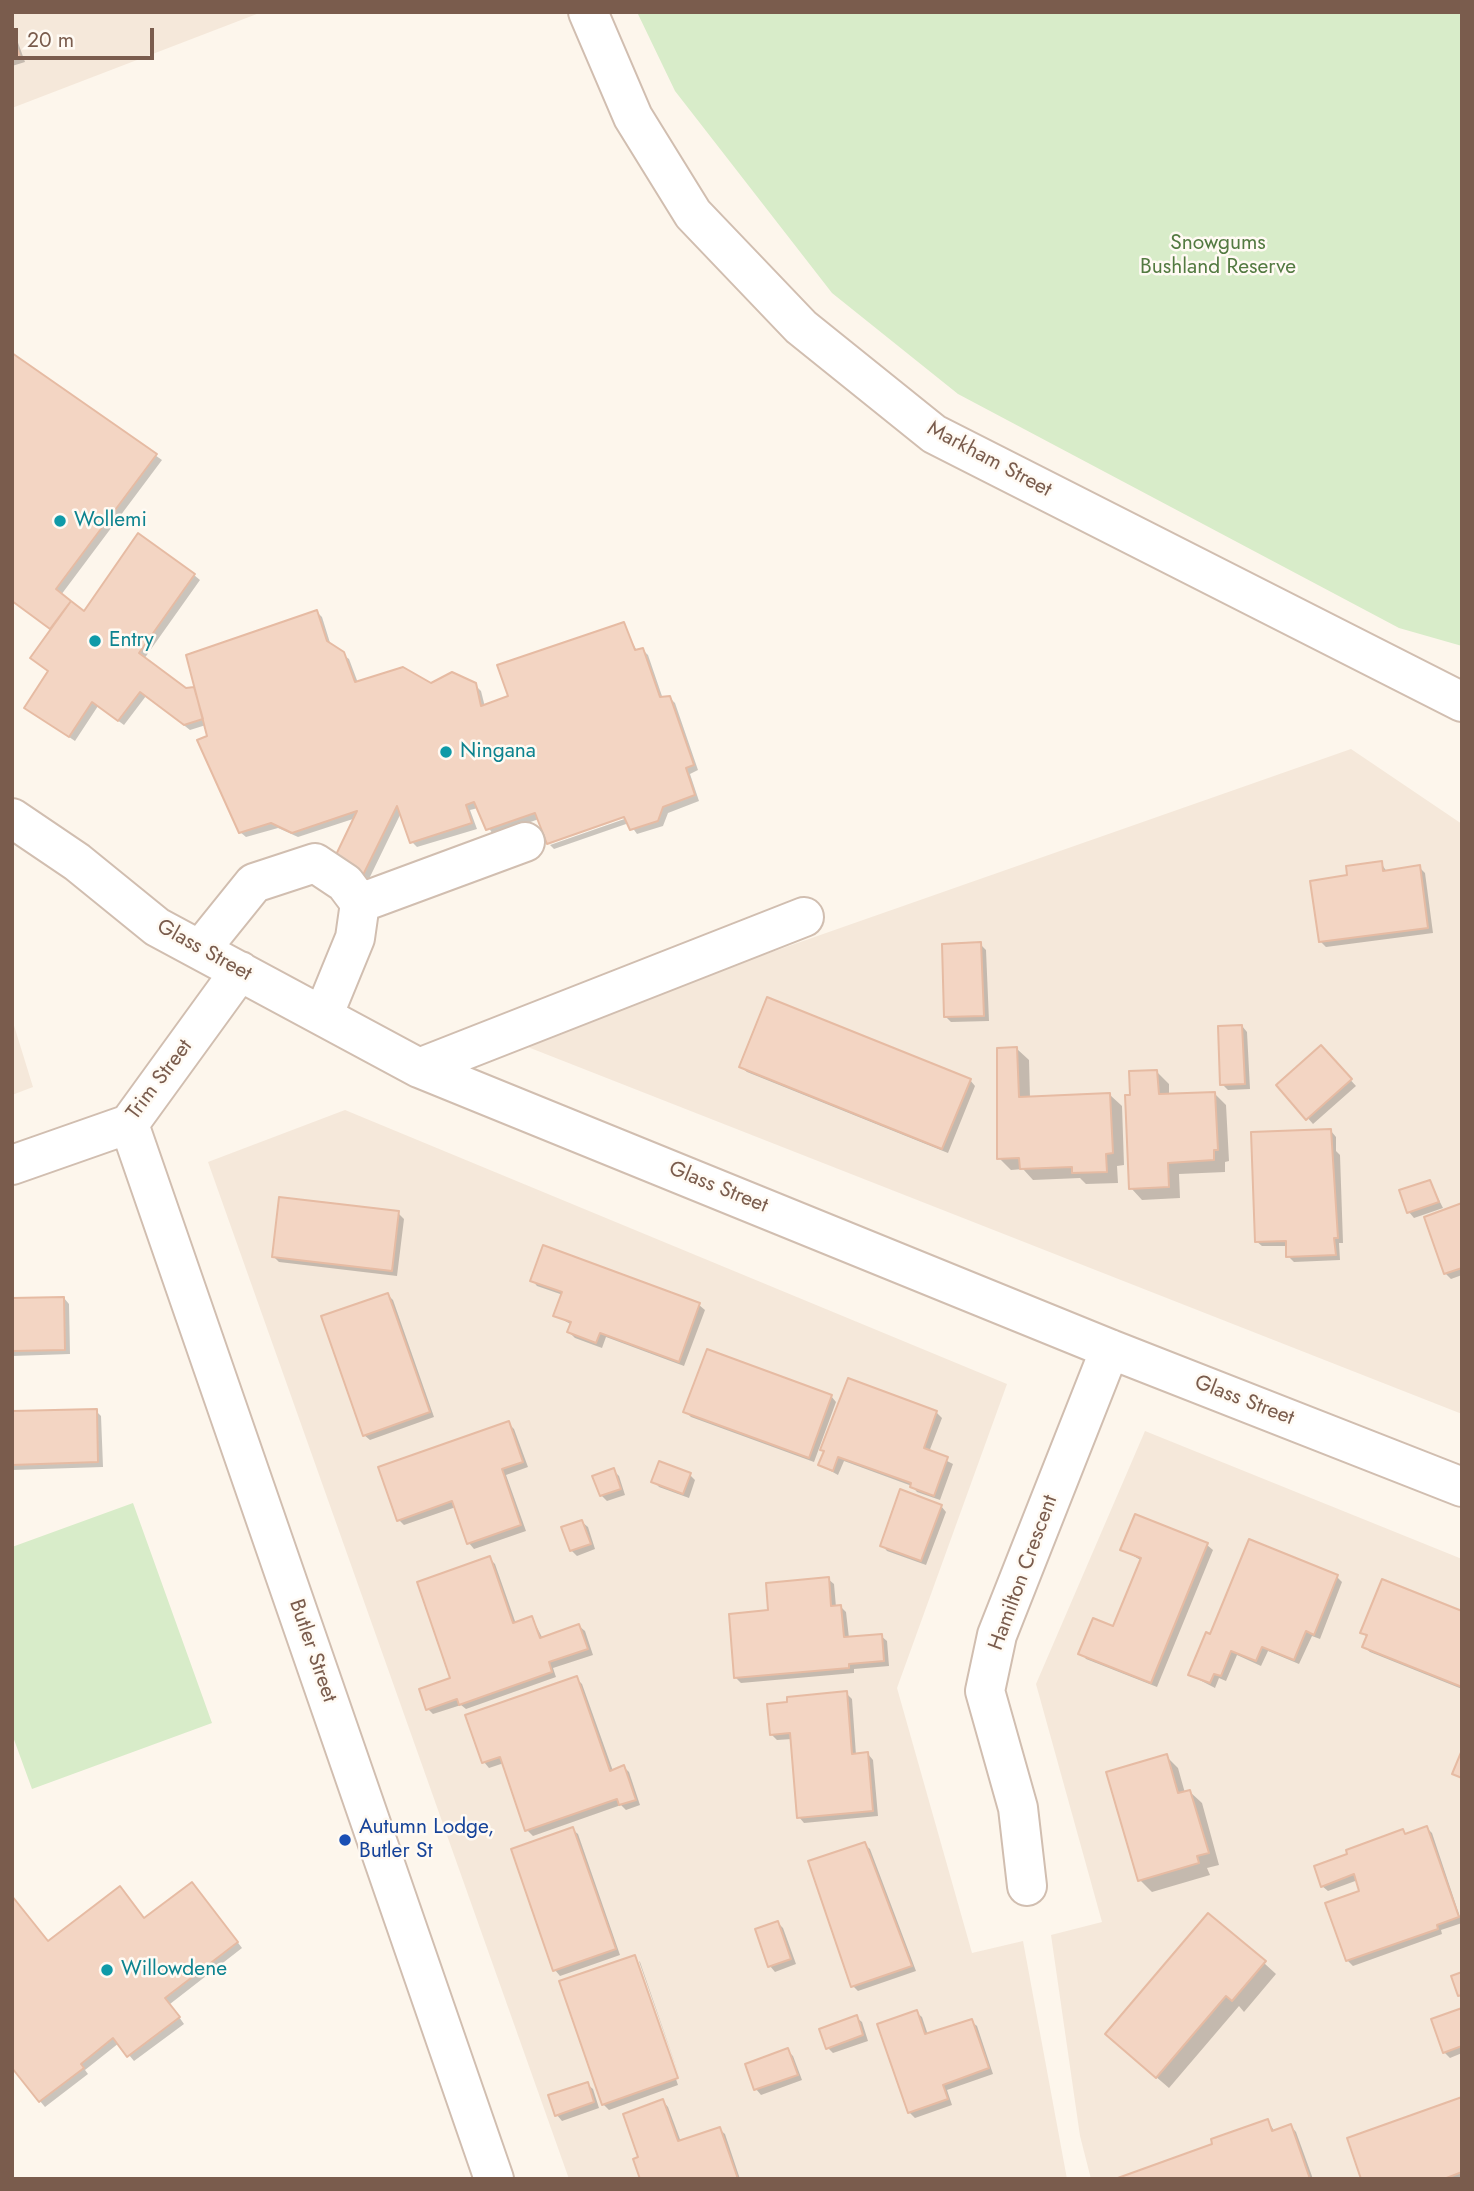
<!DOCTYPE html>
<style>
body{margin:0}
#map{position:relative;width:1474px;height:2191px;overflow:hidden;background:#fdf6ec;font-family:Jost,sans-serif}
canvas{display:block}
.frame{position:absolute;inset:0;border:14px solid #7a5c4d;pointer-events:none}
.scale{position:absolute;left:14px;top:28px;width:140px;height:32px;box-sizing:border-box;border:4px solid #7a5c4d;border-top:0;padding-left:9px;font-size:21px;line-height:24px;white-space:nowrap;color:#7a5c4d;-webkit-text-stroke:5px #fffaf3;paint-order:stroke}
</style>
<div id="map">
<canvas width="1474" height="2191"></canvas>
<div class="frame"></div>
<div class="scale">20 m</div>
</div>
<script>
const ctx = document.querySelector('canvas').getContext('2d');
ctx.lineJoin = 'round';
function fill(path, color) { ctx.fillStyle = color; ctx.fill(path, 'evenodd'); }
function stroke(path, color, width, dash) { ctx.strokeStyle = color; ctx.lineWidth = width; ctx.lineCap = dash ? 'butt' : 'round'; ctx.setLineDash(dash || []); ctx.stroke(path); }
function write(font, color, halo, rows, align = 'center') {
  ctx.font = font + ' Jost,sans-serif'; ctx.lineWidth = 5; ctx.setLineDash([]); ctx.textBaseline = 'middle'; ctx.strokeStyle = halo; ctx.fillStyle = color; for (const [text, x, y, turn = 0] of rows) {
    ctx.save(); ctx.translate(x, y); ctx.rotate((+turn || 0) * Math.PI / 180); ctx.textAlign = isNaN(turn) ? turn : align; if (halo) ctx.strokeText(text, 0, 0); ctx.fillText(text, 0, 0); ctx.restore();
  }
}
const residential = new Path2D(`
 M12,12H262L12,108Z
 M1351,749L1462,824V1414L515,1042Z
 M12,1019L33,1087L12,1095Z
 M345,1110L1007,1384L897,1688L972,1953L1023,1941L1067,2179H569L208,1162Z
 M1145,1431L1462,1559V2179H1091L1080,2136L1051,1935L1102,1922L1036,1684Z`);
const green = new Path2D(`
 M637,12H1462V646L1399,628L958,394L832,293L675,91Z
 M133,1503L212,1723L32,1789L12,1734V1547Z`);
const shadow = new Path2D(`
 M12,26L25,62L12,66Z
 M12,355L162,460L61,595L84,613L194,575L200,580L144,659L186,690L196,688L317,612L322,617L331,646L349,659L358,683L475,685L481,691L485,707L510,697L623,624L637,651L643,650L648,655L663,699L670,698L675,703L698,770L690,774L699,801L668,813L663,826L637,834L629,823L554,849L550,845L633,816L632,813L549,843L539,819L493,835L478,808L470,810L477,829L417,847L412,842L401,813L369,879L341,866L356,818L298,837L278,828L246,837L240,832L206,725L190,730L146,696L124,725L98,706L75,741L26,708L50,672L52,630L12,600Z
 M1381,863L1387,872L1419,867L1425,873L1433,933L1326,947L1321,942L1349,877Z
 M980,944L986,950L989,1021L951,1022L946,1017Z
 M1242,1026L1247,1032L1250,1089L1228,1090L1222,1084Z
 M1321,1048L1356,1086L1313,1124L1279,1085Z
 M1017,1049L1029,1060L1030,1098L1110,1095L1122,1106L1124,1165L1117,1166L1118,1183L1086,1184L1080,1178L1033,1180L1023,1169L1011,1170L999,1158Z
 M741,1067L970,1080L975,1086L948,1153L747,1072Z
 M1157,1072L1169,1084V1096L1215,1094L1226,1105L1229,1161L1225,1162V1172L1179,1174L1180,1198L1142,1200L1131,1188Z
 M1331,1131L1336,1137V1151L1340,1155L1343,1243H1339L1340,1260L1294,1262L1288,1256V1246H1262L1256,1241Z
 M1430,1182L1443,1208L1414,1218L1409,1212L1402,1191Z
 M1462,1205V1275L1451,1279L1446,1274L1426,1218Z
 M398,1213L404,1219L397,1276L279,1262L274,1257Z
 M544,1248L699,1305L705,1310L684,1366L606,1337L602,1348L575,1338L569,1332L572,1325L555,1315L563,1295L537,1286L532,1280Z
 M388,1295L393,1300L434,1417L370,1440L364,1435Z
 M64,1298L69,1304L70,1354L12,1356V1299Z
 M831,1396L836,1402L814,1462L691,1417L685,1411Z
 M96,1411L101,1416L103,1467L12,1470V1428Z
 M936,1412L942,1418L929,1452L953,1464L940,1500L917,1492L912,1486L844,1461L838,1475L820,1465L825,1452L822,1450Z
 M508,1423L514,1429L528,1467L506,1475L526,1531L474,1549L469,1543L456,1507L404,1525L399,1520Z
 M613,1470L619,1476L625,1495L607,1501L601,1495Z
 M690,1475L695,1480L689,1498L659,1487L654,1481Z
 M941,1506L946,1512L926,1565L887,1551L882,1545Z
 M582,1522L588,1527L595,1549L577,1556L571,1550Z
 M1207,1545L1213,1550L1157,1687L1086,1659L1081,1653L1114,1629L1142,1561L1122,1549Z
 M489,1558L495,1564L516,1624L532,1618L543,1639L579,1626L585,1631L593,1655L553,1668L556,1677L466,1709L461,1705L433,1714L428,1709L452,1679Z
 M1337,1577L1342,1582L1320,1639L1312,1636L1299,1664L1268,1651L1261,1666L1237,1655L1226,1681L1219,1678L1215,1688L1190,1675L1211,1637Z
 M828,1579L834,1584L836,1607H841L846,1612L849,1638L881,1636L887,1641L889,1666L854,1669V1673L741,1683L735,1677L770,1612Z
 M1462,1613V1689L1370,1652L1364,1646L1368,1638L1362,1632Z
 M576,1678L582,1684L613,1771L624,1767L629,1772L640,1805L626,1810L621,1805L533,1836L527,1830L504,1763L489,1768L484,1762Z
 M846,1693L852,1699L856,1755L868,1754L873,1760L878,1816L804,1823L799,1817L792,1739L777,1740L771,1734Z
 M1166,1756L1178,1768L1185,1793L1190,1792L1202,1803L1219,1865L1207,1868L1210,1875L1152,1892L1140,1880Z
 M1427,1828L1432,1833L1462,1923L1441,1930L1442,1934L1353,1966L1347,1960L1362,1892L1358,1880L1328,1891L1322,1886L1403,1831L1407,1835Z
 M572,1829L578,1834L620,1955L560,1976L555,1970Z
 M864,1844L870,1849L916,1971L858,1991L853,1986Z
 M197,1889L242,1948L170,2004L184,2024L134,2061L119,2043L85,2070L88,2074L45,2107L40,2101L48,1943L145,1920Z
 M778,1923L783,1928L796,1964L775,1972L770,1966Z
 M634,1957L638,1961H635L678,2085L609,2110L603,2104Z
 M639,1961L640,1962L682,2084Z
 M1264,1963L1276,1974L1244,2012L1239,2006L1169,2088L1119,2045Z
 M1462,2010V2053L1450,2058L1444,2052Z
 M916,2012L922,2017L928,2035L971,2021L977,2026L993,2074L947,2090L952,2105L915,2118L909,2112Z
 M856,2017L862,2022L868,2041L833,2053L828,2048Z
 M787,2050L793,2056L802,2080L761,2095L756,2089Z
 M587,2084L593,2089L599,2108L562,2121L557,2115Z
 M1462,2099V2179H1363Z
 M663,2101L668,2107L681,2142L719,2129L725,2134L740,2179H642L640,2158Z
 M1268,2121L1275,2132L1291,2126L1296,2132L1313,2179H1121L1215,2145Z`);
const building = new Path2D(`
 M12,33L20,57L12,59Z
 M12,353L157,454L56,589L71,601L50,629L12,601Z
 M138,533L195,574L139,653L186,688L194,687L203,719L184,725L140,692L118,721L92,702L69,737L24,708L48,671L30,658L71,601L84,611Z
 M317,610L327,641L344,652L355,682L403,667L431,683L452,672L476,683L481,706L508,696L497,665L624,622L635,650L643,648L660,697L670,696L694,765L686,768L695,795L663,807L658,821L630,830L624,817L547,844L535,813L486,830L474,802L466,805L472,823L410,843L397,806L363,875L333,861L357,811L292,833L271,823L239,833L197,740L207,736L186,655Z
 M1382,861L1383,871L1420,865L1428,928L1319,942L1310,881L1347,875L1346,866Z
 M981,942L984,1016L944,1017L942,944Z
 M767,997L971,1079L942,1149L739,1067Z
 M1242,1025L1245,1084L1220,1085L1218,1026Z
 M1321,1045L1352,1079L1306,1120L1276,1085Z
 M1017,1047L1019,1097L1110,1093L1113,1153L1106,1154L1107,1172L1072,1173V1167L1020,1169L1019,1158L997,1159V1048Z
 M1157,1070L1159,1094L1215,1092L1218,1150H1214V1160L1168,1163L1169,1187L1129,1189L1125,1095H1130L1129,1071Z
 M1331,1129L1338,1238H1334L1336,1255L1286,1257V1241L1255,1242L1251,1132Z
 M1430,1180L1439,1202L1407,1213L1399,1190Z
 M279,1197L399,1211L392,1271L272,1257Z
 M1462,1203V1268L1444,1274L1424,1217Z
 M543,1245L700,1303L679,1362L600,1333L596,1343L567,1332L571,1322L553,1316L562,1292L530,1281Z
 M388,1293L430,1412L363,1436L321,1316Z
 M64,1297L65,1350L12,1351V1298Z
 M707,1349L832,1395L809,1458L683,1412Z
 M848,1378L937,1411L924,1448L948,1457L934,1496L910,1487L911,1483L838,1457L833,1471L818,1465L824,1451L820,1450Z
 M97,1409L98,1462L12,1465V1411Z
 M509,1421L523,1462L502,1469L521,1525L467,1544L452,1501L397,1521L378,1467Z
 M659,1461L691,1473L683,1494L651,1482Z
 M614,1468L621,1489L600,1496L592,1476Z
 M900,1489L942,1505L921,1561L880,1546Z
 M1135,1514L1208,1543L1151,1683L1078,1654L1093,1618L1113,1626L1141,1558L1120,1550Z
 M582,1520L591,1544L570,1551L561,1527Z
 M1249,1539L1338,1575L1314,1635L1306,1631L1294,1660L1262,1647L1256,1661L1231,1651L1221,1676L1214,1674L1210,1683L1188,1675L1206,1632L1210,1634Z
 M490,1556L513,1623L532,1616L540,1638L579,1624L588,1649L549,1662L552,1672L459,1705L457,1699L426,1710L419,1689L450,1678L417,1582Z
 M829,1577L831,1606L841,1605L844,1637L882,1634L884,1661L849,1664V1668L734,1678L729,1614L768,1610L766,1583Z
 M1382,1579L1462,1611V1687L1362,1647L1367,1635L1360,1633Z
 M577,1676L610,1771L624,1765L636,1800L619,1805L617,1799L525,1831L500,1757L482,1763L465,1715Z
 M847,1691L852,1754L868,1752L873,1811L797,1818L790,1733L770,1735L767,1704L787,1702V1697Z
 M1462,1750V1778L1452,1774Z
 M1167,1754L1178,1793L1190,1790L1209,1853L1197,1856L1199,1863L1138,1881L1106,1772Z
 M1427,1826L1459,1917L1437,1925L1438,1929L1346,1961L1325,1903L1359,1891L1354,1874L1321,1887L1314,1866L1347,1854L1346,1850L1403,1829L1405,1834Z
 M573,1827L616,1949L553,1971L511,1849Z
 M865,1842L912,1966L851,1987L808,1861Z
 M192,1882L238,1942L165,1998L180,2017L127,2057L113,2038L81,2064L84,2068L39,2102L12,2068V1896L48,1941L120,1886L144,1918Z
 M1208,1913L1266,1961L1232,2001L1226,1996L1156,2078L1105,2034Z
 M778,1921L791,1959L768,1967L755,1929Z
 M635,1955L678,2078L602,2105L559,1981Z
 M1462,1972V1995L1458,1996L1451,1976Z
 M1462,2008V2046L1443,2053L1431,2019Z
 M917,2010L925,2034L972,2019L989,2068L943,2085L948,2099L908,2113L877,2024Z
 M857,2015L863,2035L826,2049L819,2029Z
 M788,2048L798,2075L754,2090L745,2064Z
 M588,2082L594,2102L555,2116L548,2095Z
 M1462,2097V2172L1444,2179H1361L1347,2138Z
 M663,2099L678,2141L720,2127L738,2179H640L633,2159L638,2157L623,2114Z
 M1268,2119L1272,2131L1291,2124L1310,2179H1115L1212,2144L1211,2139Z`);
const minor = new Path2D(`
 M588,12L633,117L693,214L801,327L934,434L1462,702
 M12,818L77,862L157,927L419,1068L1110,1349L1462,1487
 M360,903L525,842
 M200,950L254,883L315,863L345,883L360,903L355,938L323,1016
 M419,1068L804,917
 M129,1124L494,2179
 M12,1165L129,1124L240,971
 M1027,1886L1018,1808L985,1691L997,1635L1110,1349`);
const markers = [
 [60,521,7,"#0f9aa8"],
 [95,641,7,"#0f9aa8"],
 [446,752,7,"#0f9aa8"],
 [345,1840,7,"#1a4fb4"],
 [107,1970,7,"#0f9aa8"]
];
const parkNames = [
 ["Snowgums",1218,244],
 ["Bushland Reserve",1218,268]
];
const streetNames = [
 ["Markham Street",989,460,28],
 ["Glass Street",204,951,29],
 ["Trim Street",160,1080,-53],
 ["Glass Street",718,1188,22],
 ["Glass Street",1244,1401,21],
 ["Hamilton Crescent",1024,1573,-70],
 ["Butler Street",312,1651,71]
];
const cultureNames = [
 ["Wollemi",74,521],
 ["Entry",109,641],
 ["Ningana",460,752],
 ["Willowdene",121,1970]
];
const transitNames = [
 ["Autumn Lodge,",359,1828],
 ["Butler St",359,1852]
];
fill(residential, '#f5e8da');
fill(green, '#d8ecc9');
fill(shadow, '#0003');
fill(building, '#f3d5c3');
stroke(building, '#e6bba3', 2);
stroke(minor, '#d1beb0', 42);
stroke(minor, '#fff', 38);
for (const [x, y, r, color] of markers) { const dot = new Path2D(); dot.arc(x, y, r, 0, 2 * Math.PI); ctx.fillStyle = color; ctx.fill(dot); stroke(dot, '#fffaf3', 2.5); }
write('21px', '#537a41', '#fffaf3', parkNames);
write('21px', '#7a5c4d', '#fffaf3', streetNames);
write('21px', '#0d838f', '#fffaf3', cultureNames, 'left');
write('21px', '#164399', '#fffaf3', transitNames, 'left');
</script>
